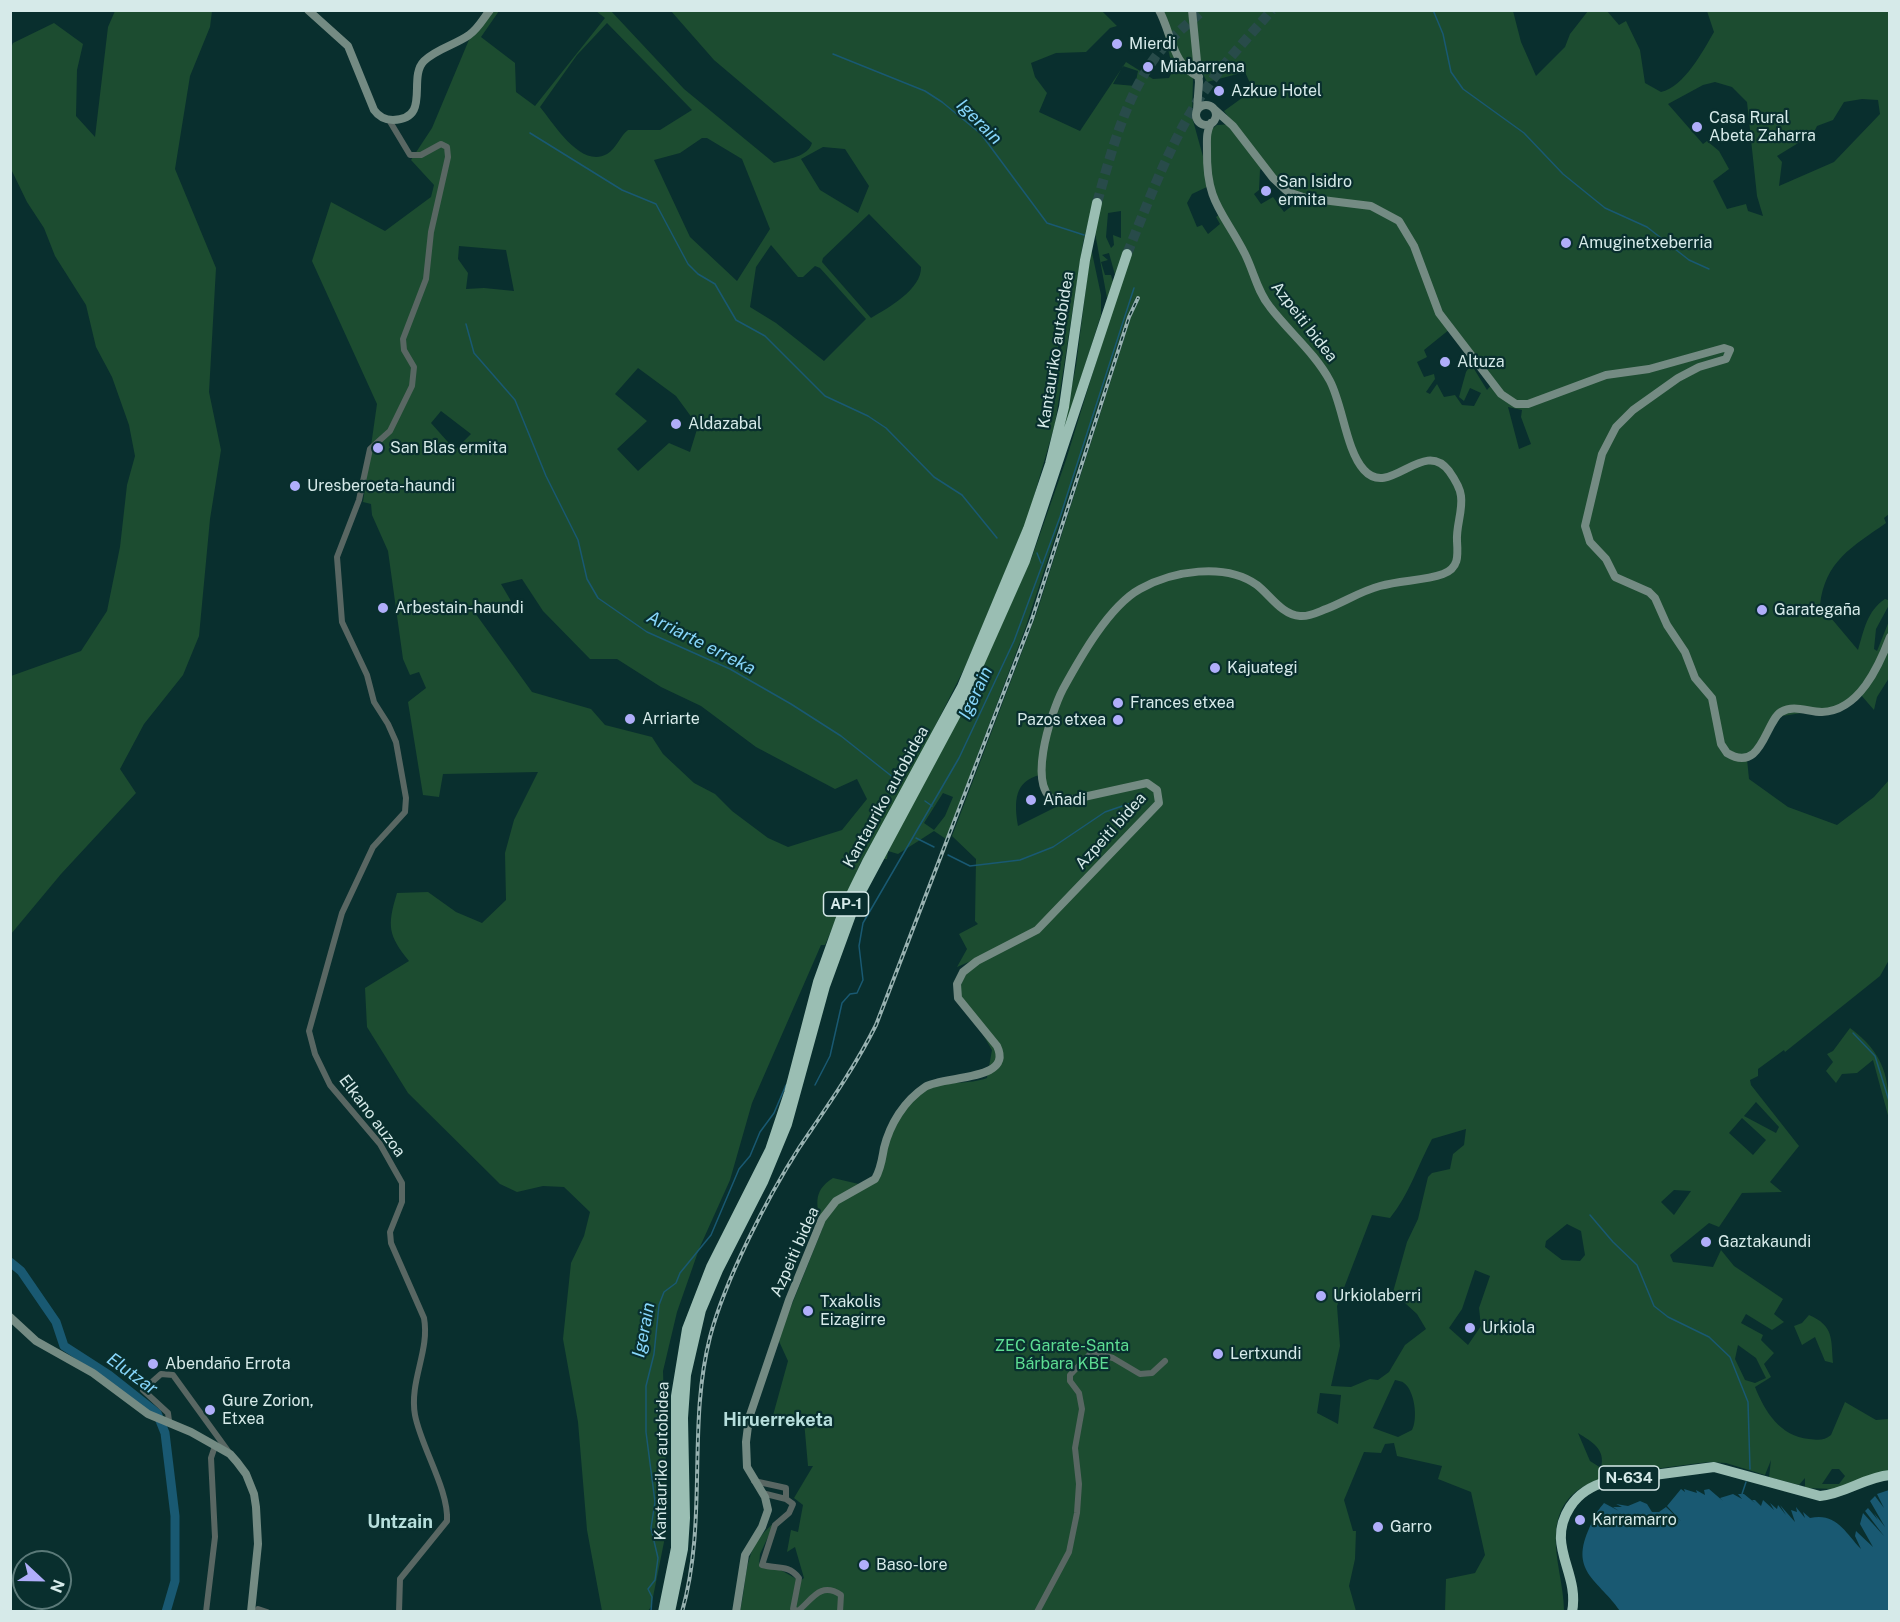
<!DOCTYPE html>
<meta charset="utf-8">
<style>
body{margin:0}
#map{position:relative;width:1900px;height:1622px;overflow:hidden;background:#092f2e;font-family:"Public Sans",sans-serif}
canvas{display:block}
.frame{position:absolute;inset:0;border:12px solid #d6eae9;pointer-events:none}
.north{position:absolute;left:12px;top:1550px;width:60px;height:60px;box-sizing:border-box;background:#092f2e;border:2px solid #5b7a79;border-radius:50%;rotate:112deg;font-size:16px;font-weight:700;line-height:24px;text-align:center;color:#d6eae9}
.north::after{content:'';display:block;margin:auto;width:21px;height:27px;background:#b0aefa;clip-path:polygon(50% 0,100% 100%,50% 72%,0 100%)}
</style>
<div id="map">
<canvas width="1900" height="1622"></canvas>
<div class="frame"></div>
<div class="north">N</div>
</div>
<script>
const ctx = document.querySelector('canvas').getContext('2d');
ctx.lineJoin = 'round';
function fill(path, color) { ctx.fillStyle = color; ctx.fill(path, 'evenodd'); }
function stroke(path, color, width, dash) { ctx.strokeStyle = color; ctx.lineWidth = width; ctx.lineCap = dash ? 'butt' : 'round'; ctx.setLineDash(dash || []); ctx.stroke(path); }
function write(font, color, halo, rows, align = 'center') {
  ctx.font = font + ' "Public Sans",sans-serif'; ctx.lineWidth = 4.5; ctx.setLineDash([]); ctx.textBaseline = 'middle'; ctx.strokeStyle = halo; ctx.fillStyle = color; for (const [text, x, y, turn = 0] of rows) {
    ctx.save(); ctx.translate(x, y); ctx.rotate((+turn || 0) * Math.PI / 180); ctx.textAlign = isNaN(turn) ? turn : align; if (halo) ctx.strokeText(text, 0, 0); ctx.fillText(text, 0, 0); ctx.restore();
  }
}
const green = new Path2D(`
 M1497,10L1513,11L1521,42L1536,76L1565,47L1570,34L1588,11H1607L1619,25L1626,21L1640,50L1645,83L1661,92C1684,87 1703,51 1714,32L1707,11H1889V514L1884,518L1886,523C1852,547 1825,561 1820,605L1858,650C1864,630 1867,611 1885,599L1888,600L1889,605L1876,629L1874,649L1877,651L1889,621V678L1877,697L1874,710L1861,695L1842,707L1782,716C1766,730 1771,748 1747,759L1749,779L1788,807L1837,825L1874,797L1889,780V960L1880,976L1785,1052L1784,1050L1758,1069V1076L1750,1080L1751,1085L1799,1146L1770,1182L1782,1192L1742,1193L1719,1227L1709,1223L1670,1255L1673,1262L1713,1267L1721,1250L1734,1266L1783,1299L1774,1314L1784,1322L1772,1330L1746,1314L1741,1323L1763,1335L1761,1340L1774,1353L1764,1364L1771,1377L1755,1387C1765,1412 1780,1436 1809,1439C1818,1440 1824,1441 1831,1435L1845,1402L1876,1420L1889,1419V1471L1835,1489L1805,1488V1478L1799,1485L1769,1477L1771,1460L1765,1475L1726,1463L1709,1462C1689,1464 1669,1467 1649,1470C1608,1476 1560,1480 1556,1533C1554,1557 1564,1586 1564,1611H1445L1446,1579L1475,1573L1485,1555L1471,1492L1438,1479L1442,1466L1397,1456L1394,1443L1385,1444L1381,1453L1364,1452L1344,1500L1353,1531H1356L1355,1559L1349,1586L1356,1611H740C749,1574 741,1550 775,1522L760,1554L759,1565L779,1569L800,1581L804,1578L795,1547L787,1552L791,1530L798,1532L803,1505L794,1498L813,1466H808L804,1421L772,1419L788,1361L778,1339L823,1227C816,1207 812,1191 833,1178L863,1185L871,1184C883,1152 895,1106 928,1089C947,1080 969,1085 987,1078L992,1050L958,992L971,961L957,967L967,949L959,934L978,924L975,921L976,859L952,836L1036,615L1131,317L1139,300L1136,297L1126,319L1025,629L946,839L934,831L898,854L888,851L887,859H882L962,713L1032,557L1066,460L1105,333L1115,275L1109,253L1102,255L1108,260L1101,262L1105,275H1111L1113,282L1107,298L1091,211L1083,243L1055,424L1028,517L965,667L910,776L860,864L825,945H821L752,1103L730,1180L699,1249L677,1312L663,1371L667,1499L664,1542L651,1607L648,1611H602L587,1530L578,1422L563,1339L571,1263L584,1236L590,1212L564,1187L543,1186L517,1192L500,1184L408,1093L367,1027L365,988L409,961C388,935 387,926 397,893L428,892L456,912L482,923L506,900L505,853L514,820L538,772L443,774L439,797L423,795L408,702L426,688L419,672L410,675L403,659L388,551L372,515L371,504L363,502L377,404L312,261L331,202L385,231L431,197L434,185L411,160L432,128L476,23L485,11H499L481,37L515,63L516,92L535,106L605,18L596,11H611L684,89L774,163C787,159 808,157 812,143L714,60L671,11H1102L1117,26L1110,28L1086,52L1056,53L1031,63L1035,77L1047,93L1039,112L1080,131L1126,62L1153,79L1169,78L1173,70L1159,11ZM607,23L692,110L660,130H628C620,136 616,149 607,154C581,169 554,124 540,107L577,55ZM1123,66L1138,71L1135,86L1113,84ZM1245,72L1253,90L1224,111L1234,124L1217,125L1211,130L1204,160L1192,117L1193,79L1203,74L1207,82ZM1715,82L1732,87L1747,102L1757,196L1763,216L1748,211L1746,204L1727,209L1713,181L1729,169L1719,151L1707,141L1703,144L1668,104L1703,85ZM1862,99L1878,100L1880,114L1834,162L1779,186L1782,162L1777,156L1813,134L1817,126L1833,120L1844,102ZM702,138H707L742,159L770,229L737,281L690,237L654,160L680,153ZM823,147L845,149L869,186L858,213L820,190L801,159ZM1264,167L1302,198L1284,212L1273,197L1261,204L1254,194L1259,190L1260,170ZM1209,186L1220,214L1216,217L1220,224L1208,234L1202,225L1197,227L1187,203L1192,194ZM1121,211V238L1113,235L1114,245L1111,248L1106,237L1108,213ZM869,214L921,267C922,289 888,308 871,318L822,262L823,258ZM771,245L798,277H803L815,266L820,268L866,319L824,361L776,323L750,307L756,267ZM459,246L506,250L514,291L484,288L466,289L468,273L458,259ZM1070,281L1058,372V319ZM1450,329L1493,383L1487,390L1471,364L1466,372L1459,397L1464,401L1470,388L1481,393L1474,406L1462,405L1455,395L1444,397L1437,384L1430,394L1426,392L1435,379L1434,374L1424,377L1417,362L1427,357L1424,350ZM638,368L676,396L698,426L690,452L669,443L638,471L617,449L647,421L615,394ZM1508,407L1522,410L1521,417L1531,444L1519,449ZM441,411L471,434L455,450L431,423ZM522,579L543,611L590,659H617L661,687L701,706L756,747L835,789L857,779L867,799L842,830L788,847L768,838L732,811L715,794L694,783L663,754L652,737L605,725L591,709L532,692L470,606L511,601L501,584ZM1040,775L1057,802L1064,803L1018,826C1014,802 1014,781 1040,775ZM943,793L953,797L945,816L934,830L924,823ZM1756,1102L1779,1127L1776,1133L1744,1116ZM1742,1118L1766,1140L1753,1155L1729,1133ZM1466,1129L1464,1145L1453,1154L1450,1169L1432,1173L1428,1177L1418,1219L1407,1242L1393,1292L1417,1314L1426,1329L1405,1345L1389,1372L1378,1380L1370,1379L1351,1387L1331,1386L1340,1346L1337,1306L1372,1215L1390,1218C1409,1195 1418,1165 1432,1139ZM1674,1190L1691,1191L1674,1215L1661,1202ZM1567,1224L1581,1231L1585,1255L1580,1261L1562,1260L1545,1247L1546,1241ZM1475,1270L1490,1276L1479,1308L1481,1326L1468,1345L1449,1328L1462,1309ZM1738,1345L1756,1358L1766,1378L1755,1383L1745,1380L1735,1359ZM1395,1380C1398,1381 1402,1381 1404,1383C1415,1391 1418,1419 1412,1430L1398,1437L1373,1428ZM1320,1393L1341,1395L1338,1424L1317,1413ZM1578,1433C1592,1442 1606,1449 1601,1468L1590,1461ZM1832,1469H1839L1845,1476L1839,1484H1822Z
 M115,11H212L210,27L190,76L175,169L216,268L209,392L221,450L210,519L199,636L183,675L144,724L120,769L136,793L61,874L11,934V676L81,651L107,611L120,547L127,485L135,456L129,425L112,377L96,347L86,305L55,256L44,228L27,202L11,169V48L13,43L54,23L83,44L77,70L76,116L95,137L108,27Z
 M1091,248L1101,295V315L1058,451L1076,366Z
 M1850,1028C1884,1053 1890,1078 1889,1119L1873,1060L1857,1073L1842,1074L1836,1083L1826,1071L1833,1062L1827,1054L1833,1051Z
 M1809,1315C1834,1326 1831,1338 1833,1363L1825,1361L1815,1337L1802,1345L1794,1326L1802,1323Z`);
const water = new Path2D(`
 M1681,1489L1685,1492L1684,1489L1697,1493L1696,1490L1705,1495L1704,1490L1709,1489L1723,1501L1720,1498L1733,1494L1742,1499L1738,1494H1744L1755,1503L1752,1500H1755L1761,1506L1763,1500L1774,1510L1770,1503L1777,1509L1778,1505L1786,1515L1780,1505L1795,1522L1791,1510L1797,1512L1796,1507L1805,1518L1803,1512L1810,1518C1836,1512 1845,1532 1861,1549L1855,1536L1856,1531L1873,1547L1860,1524L1863,1513L1884,1536L1865,1511L1868,1508L1878,1520L1874,1513L1885,1527L1870,1501L1875,1496L1884,1508L1877,1494L1889,1490V1611H1620C1600,1581 1570,1573 1588,1531C1594,1518 1594,1515 1604,1503L1619,1511L1613,1507H1622L1616,1504L1628,1506L1640,1501L1647,1504L1652,1512H1659L1666,1507L1681,1521L1667,1506Z`);
const stream = new Path2D(`
 M1433,10L1443,34L1451,72L1463,89L1524,133L1563,174L1605,208L1647,227L1689,260L1709,269
 M833,54L925,91L942,102L981,134L1047,223L1084,235
 M530,133L622,190L656,204L688,264L698,274L715,284L736,320L765,336L825,396L868,416L886,428L934,477L962,495L997,538
 M466,324L474,353L515,400L546,476L578,540L587,579L598,598L647,632L730,669L791,704L841,736L899,782
 M1037,553L1041,563
 M925,801L932,806
 M916,838L934,847
 M948,855L970,866L1020,860L1053,847L1105,812L1131,803
 M1853,1033L1875,1056L1890,1104
 M815,1085L830,1056L842,1003L850,994L857,993L863,980L859,946L863,923L959,758L1014,641L1060,517L1134,288
 M1590,1215L1613,1242L1637,1265L1654,1306L1668,1317L1709,1337L1730,1357L1748,1402L1750,1469
 M1742,1494L1746,1482
 M651,1612L652,1597L648,1589L655,1580L658,1558L651,1528L655,1502L646,1432V1386L654,1354L659,1305L664,1292L676,1283L680,1273L711,1235L739,1169L750,1156L760,1132L774,1113L786,1085`);
const river = new Path2D(`
 M10,1262L21,1271L56,1322L64,1346L109,1375L157,1413L165,1433L175,1516V1581L166,1612`);
const highwayTunnel = new Path2D(`
 M1097,203C1111,153 1125,97 1157,55C1170,38 1187,25 1203,10
 M1127,254C1147,205 1166,153 1194,107C1215,72 1245,41 1272,10`);
const street = new Path2D(`
 M389,120L410,155H421L441,144L447,147L448,157L431,232L426,279L403,339L404,350L414,367L412,386L390,431L370,449L359,500L337,557L342,622L367,675L374,702L388,724L396,742L406,798L405,812L373,847L342,913L309,1031L315,1054L330,1085L380,1144L402,1183V1202L390,1232L391,1243L424,1318C430,1351 409,1381 415,1415C421,1447 449,1490 447,1521L400,1579L399,1612
 M169,1421L168,1413L143,1390L161,1374L173,1375L228,1451
 M754,1481L786,1488V1499
 M762,1493L786,1499L793,1504L789,1513L775,1525L762,1565C777,1569 788,1564 799,1578L793,1609L798,1611C812,1600 820,1581 841,1595L840,1612
 M258,1609L267,1612
 M206,1612L215,1537L211,1458L215,1446
 M1037,1612L1069,1552L1077,1513L1079,1484L1075,1448L1082,1409L1079,1393L1070,1381V1375L1092,1352L1113,1358L1140,1374L1152,1373L1165,1361`);
const secondary = new Path2D(`
 M308,10L348,46L374,110C379,117 385,120 393,120C432,119 407,78 424,61C436,49 455,45 469,35C478,29 483,19 490,10
 M1159,10C1172,34 1172,65 1199,77
 M1192,10L1199,82L1197,110
 M1196 115a10 10 0 1 1 20 0a10 10 0 1 1-20 0Z
 M1214,109L1233,126L1273,178L1288,192L1306,198L1371,206L1399,221L1414,246L1439,313L1501,394L1516,404H1528L1606,375L1649,369L1724,348L1730,350L1726,359L1699,367L1678,378L1633,410L1616,427L1602,454L1585,526L1590,542L1606,559L1615,577L1649,592L1655,598L1667,625L1685,652L1695,678L1712,698L1721,744L1727,753C1762,774 1765,722 1781,712C1794,704 1808,712 1822,712C1859,711 1879,666 1890,637
 M10,1317L36,1341L93,1373L148,1414L191,1432L230,1454L237,1462L246,1474L254,1494L256,1507L258,1544L251,1612
 M736,1612L745,1555L762,1527L768,1510L765,1497L747,1467L746,1442L749,1418L789,1300L822,1219L836,1201L875,1179C881,1169 882,1159 884,1148C890,1124 904,1101 925,1087C943,1075 1014,1082 997,1046L958,998L957,984L963,972L977,961L1037,930L1159,803L1157,790L1147,783L1061,802C1022,797 1052,710 1063,689C1080,658 1109,606 1140,589C1172,571 1225,562 1257,585C1270,595 1282,615 1300,616C1309,617 1318,612 1326,609C1344,602 1361,591 1380,586C1401,580 1423,581 1443,574C1459,568 1458,556 1457,541C1456,526 1463,511 1461,496C1460,487 1454,478 1449,471C1423,437 1390,499 1364,470C1346,450 1343,406 1330,381C1315,353 1289,332 1270,307C1257,291 1254,272 1245,254C1223,211 1206,203 1207,150C1207,139 1206,133 1211,123`);
const highway = new Path2D(`
 M663,1612L676,1548V1396L687,1329L711,1267L770,1150L789,1093L818,982L845,907L867,862L962,687L1028,529L1050,464L1064,407L1085,260L1097,203
 M670,1612L683,1549L685,1518L683,1418L686,1375L701,1310L718,1270L763,1182L787,1124L825,986L856,901L960,707L1025,561L1127,254
 M1572,1612C1580,1572 1545,1546 1570,1507C1579,1493 1593,1485 1609,1481L1714,1467L1820,1496C1845,1494 1865,1477 1890,1475`);
const rail = new Path2D(`
 M682,1612C708,1520 687,1427 710,1337C725,1280 767,1198 799,1148C826,1108 854,1069 876,1025L1032,619L1129,317L1138,298`);
const markers = [
 [1117,44,6,"#b0aefa"],
 [1148,67,6,"#b0aefa"],
 [1219,91,6,"#b0aefa"],
 [1697,127,6,"#b0aefa"],
 [1266,191,6,"#b0aefa"],
 [1566,243,6,"#b0aefa"],
 [1445,362,6,"#b0aefa"],
 [676,424,6,"#b0aefa"],
 [378,448,6,"#b0aefa"],
 [295,486,6,"#b0aefa"],
 [383,608,6,"#b0aefa"],
 [1762,610,6,"#b0aefa"],
 [1215,668,6,"#b0aefa"],
 [1118,703,6,"#b0aefa"],
 [630,719,6,"#b0aefa"],
 [1118,720,6,"#b0aefa"],
 [1031,800,6,"#b0aefa"],
 [1706,1242,6,"#b0aefa"],
 [1321,1296,6,"#b0aefa"],
 [808,1311,6,"#b0aefa"],
 [1470,1328,6,"#b0aefa"],
 [1218,1354,6,"#b0aefa"],
 [153,1364,6,"#b0aefa"],
 [210,1410,6,"#b0aefa"],
 [1580,1520,6,"#b0aefa"],
 [1378,1527,6,"#b0aefa"],
 [864,1565,6,"#b0aefa"]
];
const shields = [
 [846,904,45],
 [1629,1478,60]
];
const shieldNames = [
 ["AP-1",846,904],
 ["N-634",1629,1478]
];
const poiNames = [
 ["Mierdi",1129,44],
 ["Miabarrena",1160,67],
 ["Azkue Hotel",1231,91],
 ["Casa Rural",1709,118],
 ["Abeta Zaharra",1709,136],
 ["San Isidro",1278,182],
 ["ermita",1278,200],
 ["Amuginetxeberria",1578,243],
 ["Altuza",1457,362],
 ["Aldazabal",688,424],
 ["San Blas ermita",390,448],
 ["Uresberoeta-haundi",307,486],
 ["Arbestain-haundi",395,608],
 ["Garategaña",1774,610],
 ["Kajuategi",1227,668],
 ["Frances etxea",1130,703],
 ["Arriarte",642,719],
 ["Pazos etxea",1106,720,"right"],
 ["Añadi",1043,800],
 ["Gaztakaundi",1718,1242],
 ["Urkiolaberri",1333,1296],
 ["Txakolis",820,1302],
 ["Eizagirre",820,1320],
 ["Urkiola",1482,1328],
 ["Lertxundi",1230,1354],
 ["Abendaño Errota",165,1364],
 ["Gure Zorion,",222,1401],
 ["Etxea",222,1419],
 ["Karramarro",1592,1520],
 ["Garro",1390,1527],
 ["Baso-lore",876,1565]
];
const streetNames = [
 ["Azpeiti bidea",1304,322,52],
 ["Kantauriko autobidea",1056,350,-81],
 ["Kantauriko autobidea",886,797,-61],
 ["Azpeiti bidea",1111,831,-48],
 ["Elkano auzoa",372,1116,53],
 ["Azpeiti bidea",795,1252,-66],
 ["Kantauriko autobidea",662,1461,-89]
];
const parkNames = [
 ["ZEC Garate-Santa",1062,1346],
 ["Bárbara KBE",1062,1364]
];
const waterNames = [
 ["Igerain",979,122,45],
 ["Arriarte erreka",701,643,27],
 ["Igerain",976,693,-65],
 ["Igerain",644,1330,-79],
 ["Elutzar",132,1374,36]
];
const neighbourhoodNames = [
 ["Hiruerreketa",778,1420],
 ["Untzain",400,1522]
];
fill(green, '#1c4c30');
fill(water, '#195972');
stroke(stream, '#195972', 1.5);
stroke(river, '#195972', 9);
stroke(highwayTunnel, '#284b4a', 10, [10, 5]);
stroke(street, '#596763', 6);
stroke(secondary, '#748b83', 8);
stroke(highway, '#9abeb3', 10);
stroke(rail, '#98b2b1', 4);
stroke(rail, '#092f2e', 1.5, [4.5]);
for (const [x, y, r, color] of markers) { const dot = new Path2D(); dot.arc(x, y, r, 0, 2 * Math.PI); ctx.fillStyle = color; ctx.fill(dot); stroke(dot, '#092f2e', 2); }
for (const [x, y, w] of shields) { const box = new Path2D(); box.roundRect(x - w / 2, y - 12, w, 24, 4.5); ctx.fillStyle = '#092f2e'; ctx.fill(box); stroke(box, '#d6eae9', 1.5); }
write('bold 15px', '#d6eae9', null, shieldNames);
write('16px', '#d6eae9', '#092f2e', poiNames, 'left');
write('16px', '#d6eae9', '#092f2e', streetNames);
write('16px', '#5ddd93', '#092f2e', parkNames);
write('italic 18px', '#86d5fa', '#092f2e', waterNames);
write('bold 18px', '#b7dfdd', '#092f2e', neighbourhoodNames);
</script>
